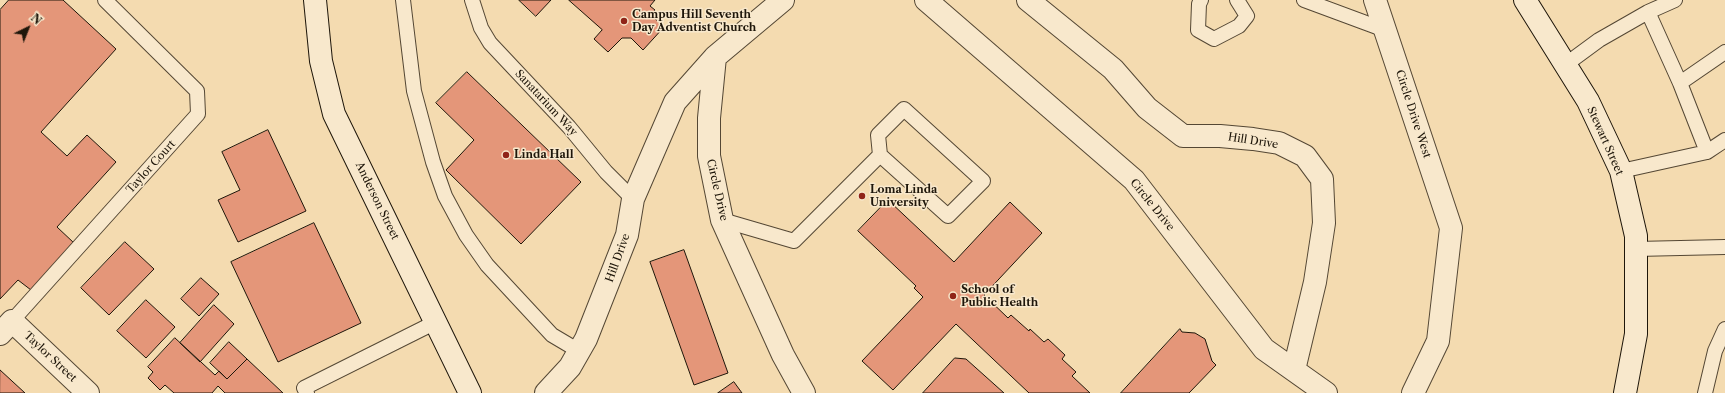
<!DOCTYPE html>
<style>
body{margin:0}
#map{position:relative;width:1725px;height:393px;overflow:hidden;background:#f4dbb0;font-family:"Libre Caslon Text",serif}
canvas{display:block}
.north{position:absolute;left:8px;top:8px;width:40px;height:40px;-webkit-text-stroke:3px #f8e8cc;paint-order:stroke;rotate:43deg;font-size:11px;font-weight:700;line-height:16px;text-align:center;color:#1e160a}
.north::after{content:'';display:block;margin:auto;width:14px;height:18px;background:#1e160a;clip-path:polygon(50% 0,100% 100%,50% 72%,0 100%)}
</style>
<div id="map">
<canvas width="1725" height="393"></canvas>
<div class="north">N</div>
</div>
<script>
const ctx = document.querySelector('canvas').getContext('2d');
ctx.lineJoin = 'round';
function fill(path, color) { ctx.fillStyle = color; ctx.fill(path, 'evenodd'); }
function stroke(path, color, width, dash) { ctx.strokeStyle = color; ctx.lineWidth = width; ctx.lineCap = dash ? 'butt' : 'round'; ctx.setLineDash(dash || []); ctx.stroke(path); }
function write(font, color, halo, rows, align = 'center') {
  ctx.font = font + ' "Libre Caslon Text",serif'; ctx.lineWidth = 3; ctx.setLineDash([]); ctx.textBaseline = 'middle'; ctx.strokeStyle = halo; ctx.fillStyle = color; for (const [text, x, y, turn = 0] of rows) {
    ctx.save(); ctx.translate(x, y); ctx.rotate((+turn || 0) * Math.PI / 180); ctx.textAlign = isNaN(turn) ? turn : align; if (halo) ctx.strokeText(text, 0, 0); ctx.fillText(text, 0, 0); ctx.restore();
  }
}
const building = new Path2D(`
 M9,0H63L116,49L41,132L67,156L87,135L116,162L57,227L74,243L31,290L18,280L0,299V10Z
 M519,0H551L536,16Z
 M569,0H655L650,6L655,10L651,15L664,27L643,50L631,38H622L608,52L594,39L602,30Z
 M467,72L581,182L521,244L446,170L474,140L436,103Z
 M268,130L306,211L238,242L218,200L240,190L222,152Z
 M888,200L954,262L1010,202L1042,233L984,295L1008,318L1011,315L1029,331L1030,329L1044,342L1048,339L1065,355L1062,359L1076,372L1072,376L1090,393H1029L956,324L893,390L862,361L923,297L914,288L916,286L858,231Z
 M314,223L361,323L278,362L231,262Z
 M125,242L154,269L109,315L81,288Z
 M684,250L728,373L694,385L650,262Z
 M201,278L219,294L199,316L181,299Z
 M146,300L175,327L146,358L117,331Z
 M214,305L234,324L200,362L180,343Z
 M1180,329L1182,332L1195,333L1205,339L1212,361L1216,365L1189,393H1121Z
 M175,338L215,375L219,371L227,379L247,359L283,393H225L218,386L212,393H174L165,385L160,390L148,378L153,372L148,367Z
 M229,342L247,359L227,379L210,363Z
 M955,358L966,359L1004,393H923Z
 M0,370L25,393H0Z
 M734,382L742,393H718Z`);
const lane = new Path2D(`
 M403,0L414,91L433,162L445,196L466,235L487,265L552,335L579,351
 M472,0L481,28L490,43L569,127L606,172L633,199
 M1201,0L1199,4L1198,30L1214,39L1239,26L1247,16L1237,0
 M1304,0L1385,30
 M1648,12L1680,83
 M1565,65L1599,40L1648,12L1675,0
 M1707,152L1680,83L1725,52
 M1621,171L1707,152L1725,140
 M722,220L794,241L880,155L878,135L904,109L983,181L948,216L880,155
 M1636,249L1725,247
 M12,321L198,114L197,91L105,0
 M307,393L304,388L436,322
 M1705,393L1715,351L1725,329`);
const street = new Path2D(`
 M783,0L715,57L709,118V156L722,220L783,355L804,393
 M926,0L1134,180L1264,349L1326,393
 M1028,0L1113,69L1147,108L1183,136H1220L1253,139L1279,143L1305,156L1322,179L1324,223L1315,282L1294,370
 M1375,0L1451,228L1438,341L1413,393
 M0,334L12,321L88,393
 M546,393L570,367L586,339L627,235L633,199L675,102L715,57`);
const secondary = new Path2D(`
 M315,0L321,61L334,114L470,393
 M1525,0L1588,101L1621,171L1636,236V334L1625,393`);
const markers = [
 [624,21,4,"#8f2418"],
 [506,155,4,"#8f2418"],
 [862,196,4,"#8f2418"],
 [953,296,4,"#8f2418"]
];
const poiNames = [
 ["Campus Hill Seventh",632,15],
 ["Day Adventist Church",632,28],
 ["Linda Hall",514,155],
 ["Loma Linda",870,190],
 ["University",870,203],
 ["School of",961,290],
 ["Public Health",961,303]
];
const streetNames = [
 ["Sanatarium Way",546,103,47],
 ["Circle Drive West",1413,114,72],
 ["Hill Drive",1253,141,9],
 ["Stewart Street",1605,141,66],
 ["Taylor Court",151,167,-48],
 ["Circle Drive",717,190,77],
 ["Anderson Street",377,201,64],
 ["Circle Drive",1152,205,51],
 ["Hill Drive",618,258,-70],
 ["Taylor Street",50,357,43]
];
fill(building, '#e49679');
stroke(building, '#1e160a', 1);
stroke(lane, '#544734', 16);
stroke(street, '#544734', 24);
stroke(secondary, '#1e160a', 24);
stroke(lane, '#f8e8cc', 14);
stroke(street, '#f8e8cc', 22);
stroke(secondary, '#f8e8cc', 22);
for (const [x, y, r, color] of markers) { const dot = new Path2D(); dot.arc(x, y, r, 0, 2 * Math.PI); ctx.fillStyle = color; ctx.fill(dot); stroke(dot, '#f8e8cc', 1.5); }
write('bold 11px', '#1e160a', '#f8e8cc', poiNames, 'left');
write('11px', '#1e160a', '#f8e8cc', streetNames);
</script>
